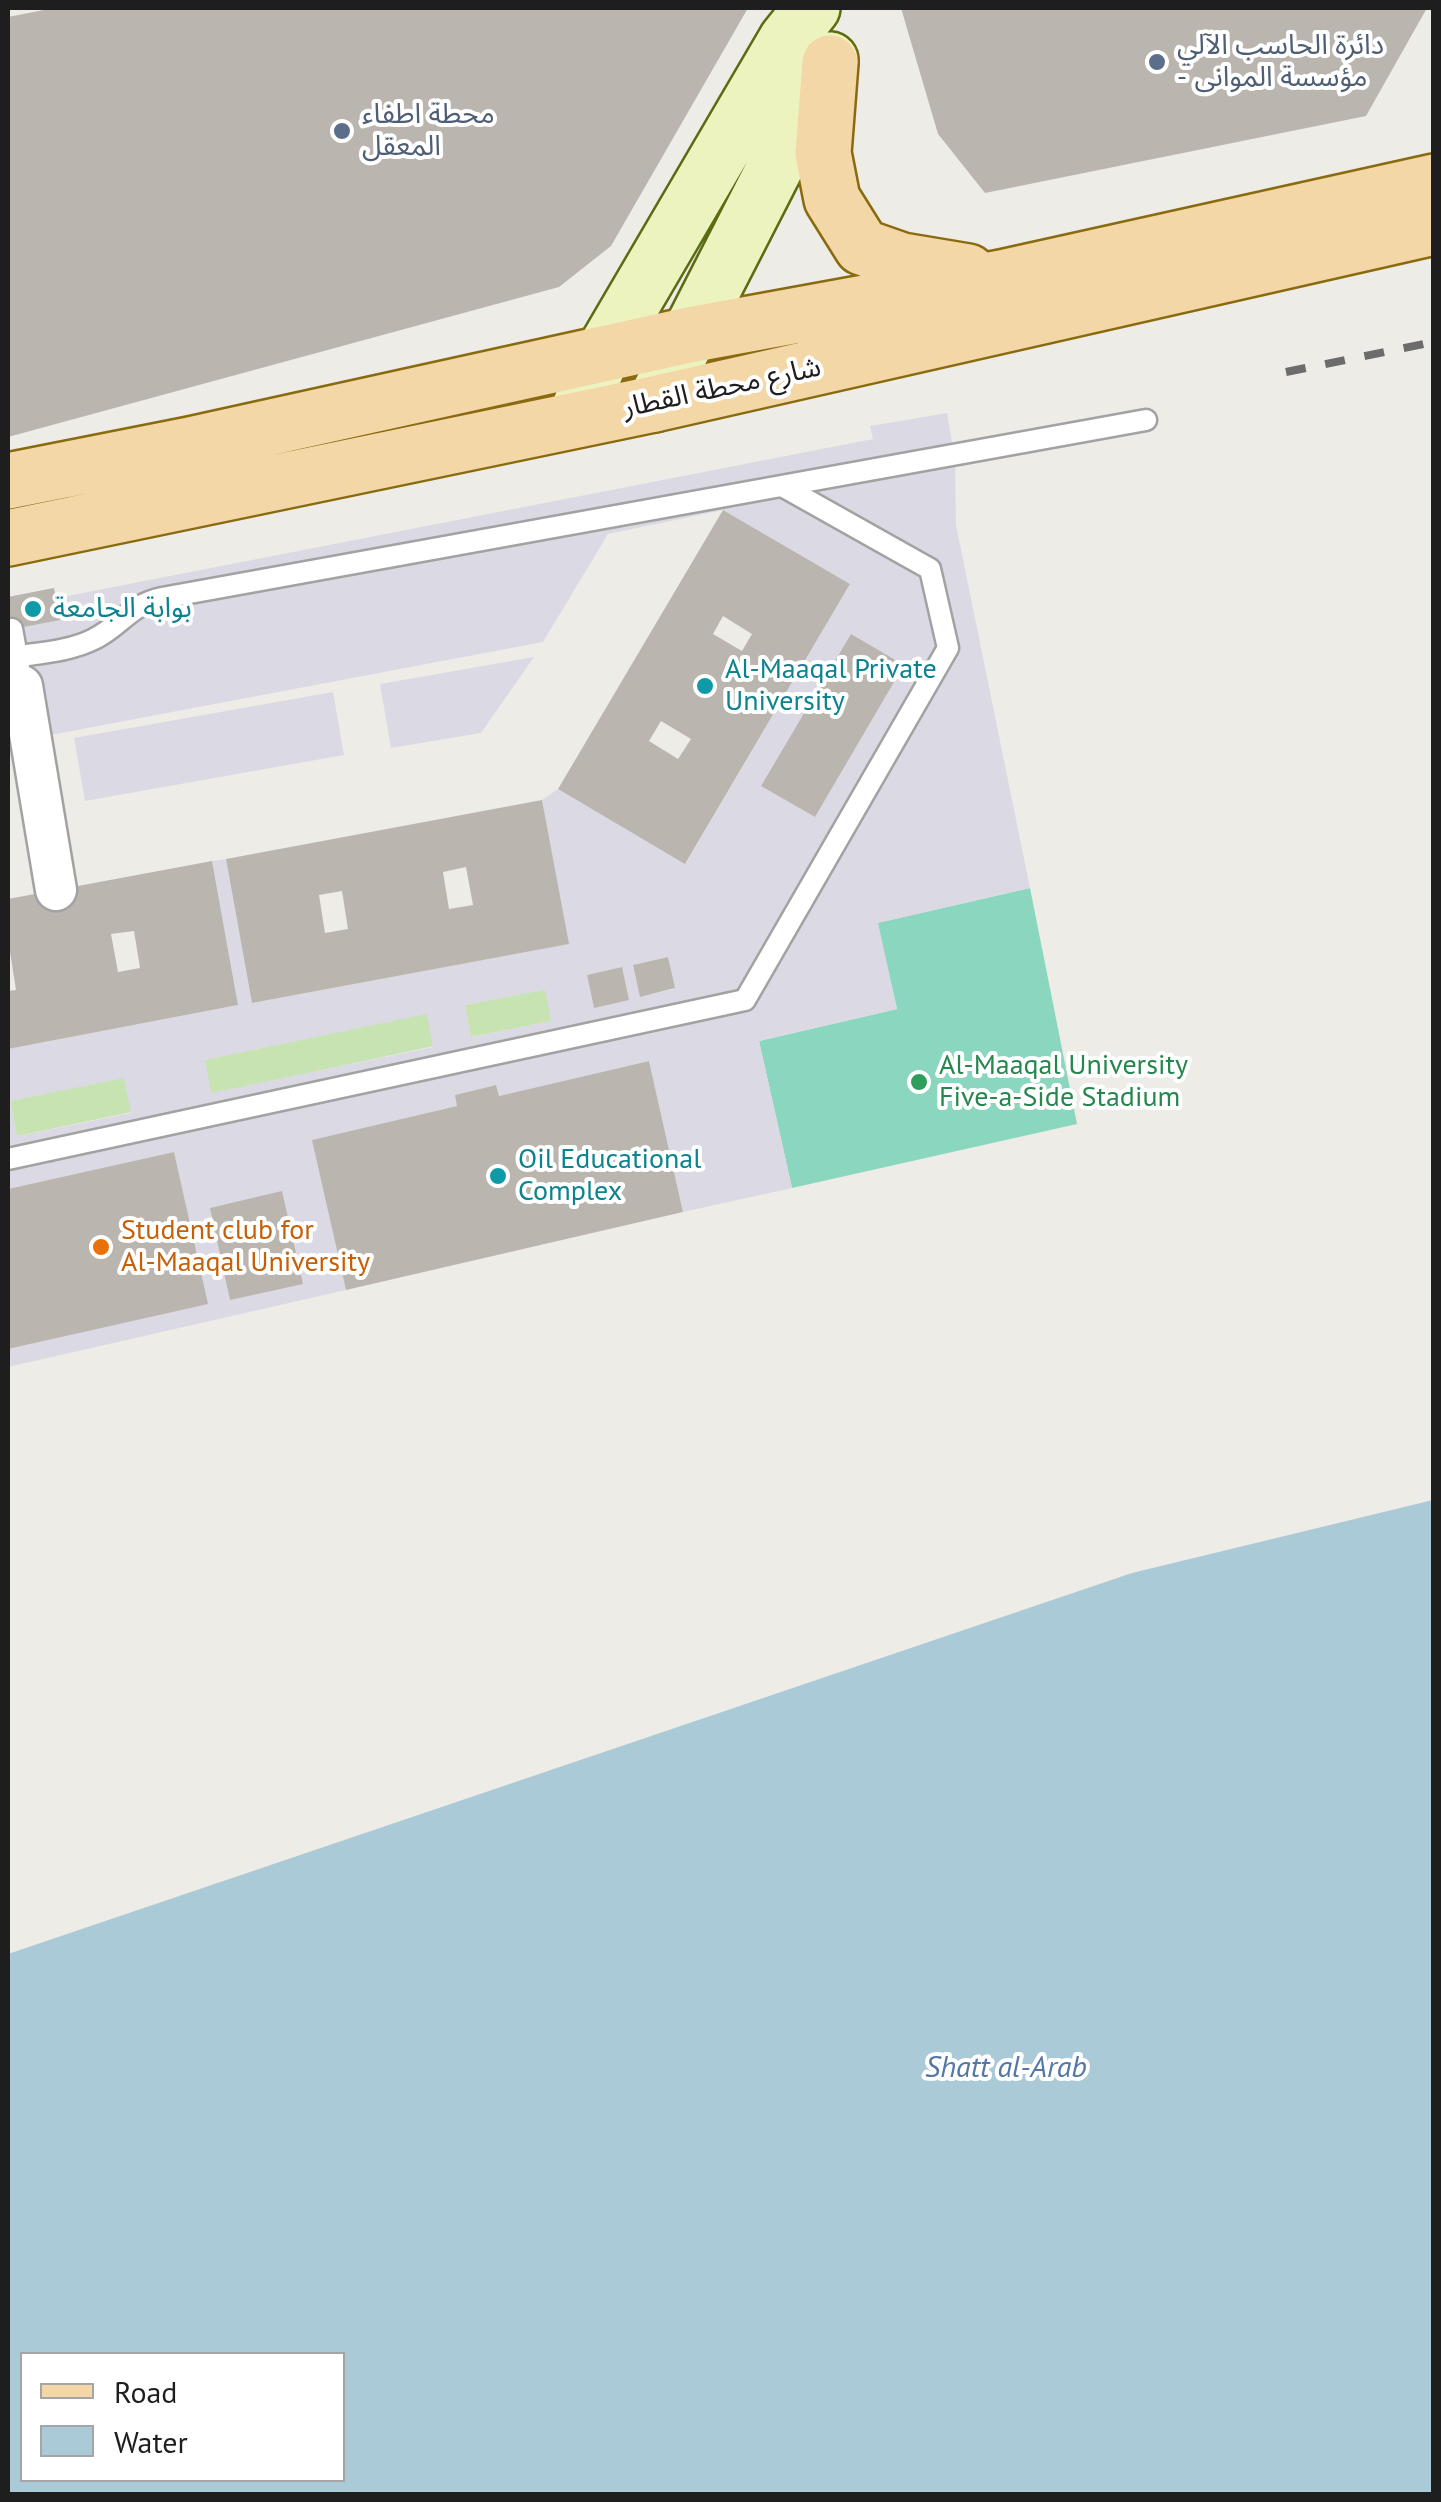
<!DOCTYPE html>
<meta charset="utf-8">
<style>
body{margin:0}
#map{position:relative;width:1441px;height:2502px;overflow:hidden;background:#eeece6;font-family:"PT Sans",sans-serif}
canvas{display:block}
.frame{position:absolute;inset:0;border:10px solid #1e1e1e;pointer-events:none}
.legend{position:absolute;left:20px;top:2352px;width:325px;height:130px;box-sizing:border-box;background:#fff;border:2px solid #a5a5a5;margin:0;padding:12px 18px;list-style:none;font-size:30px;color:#1e1e1e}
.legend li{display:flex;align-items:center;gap:20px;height:50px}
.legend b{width:50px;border:2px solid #a5a5a5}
</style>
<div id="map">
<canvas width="1441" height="2502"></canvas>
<div class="frame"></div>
<ul class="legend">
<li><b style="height:12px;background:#f3d7a6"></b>Road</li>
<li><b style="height:28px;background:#aacad8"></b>Water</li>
</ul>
</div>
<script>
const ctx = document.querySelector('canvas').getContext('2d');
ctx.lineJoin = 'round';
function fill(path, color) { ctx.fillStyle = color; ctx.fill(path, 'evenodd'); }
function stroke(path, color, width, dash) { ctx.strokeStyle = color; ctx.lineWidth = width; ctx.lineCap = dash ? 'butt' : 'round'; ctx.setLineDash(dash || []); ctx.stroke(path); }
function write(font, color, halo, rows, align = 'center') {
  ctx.font = font + ' "PT Sans","Noto Sans Arabic",sans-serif'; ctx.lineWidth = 8; ctx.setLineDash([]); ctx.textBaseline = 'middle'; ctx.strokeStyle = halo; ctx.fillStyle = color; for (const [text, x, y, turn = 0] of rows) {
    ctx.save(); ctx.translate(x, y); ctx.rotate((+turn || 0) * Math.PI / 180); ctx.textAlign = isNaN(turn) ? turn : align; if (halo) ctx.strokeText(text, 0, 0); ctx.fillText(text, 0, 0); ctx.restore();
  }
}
const grass = new Path2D(`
 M546,989L552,1021L471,1037L465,1005Z
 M427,1013L434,1046L211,1094L204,1060Z
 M124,1077L132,1112L17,1136L10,1101Z`);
const pitch = new Path2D(`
 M1030,888L1077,1124L792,1188L759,1041L897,1009L877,923Z`);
const plaza = new Path2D(`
 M947,413L955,460L956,525L1030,888L878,923L897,1009L759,1041L792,1188L683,1212L649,1061L499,1096L495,1085L456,1095L457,1106L313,1140L346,1290L8,1367V1349L207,1303L174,1152L8,1189V1049L238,1005L212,861L226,859L252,1003L568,944L542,800L558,789L686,863L850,584L723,510L608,534L543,642L8,743V630L60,619L56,599L8,608V597L54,588L57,598L873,439L870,426ZM903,665L815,817L762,786ZM668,957L674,989L640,997L633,965ZM622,967L594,1008L587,975ZM545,990L551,1021L471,1037L465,1005ZM427,1014L433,1047L211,1093L205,1060ZM124,1078L131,1113L17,1136L10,1101Z
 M534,657L481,733L391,748L380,684Z
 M333,692L344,755L85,801L74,738Z`);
const water = new Path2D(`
 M1433,1500V2494H8V1954L1132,1573ZM22,2354H342V2480H22Z`);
const building = new Path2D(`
 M54,8H748L611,246L559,287L8,437V17Z
 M901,8H1427L1366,116L985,193L938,134Z
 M723,510L850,584L685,864L558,789ZM723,616L752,634L742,651L713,634ZM661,721L691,739L678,759L649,741Z
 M54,588L60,620L8,630V597Z
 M851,634L904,665L815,817L761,786Z
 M542,800L569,944L252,1003L226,859ZM466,867L473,905L449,909L443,872ZM342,891L348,929L325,933L319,895Z
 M212,861L238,1005L8,1049V991L16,990L10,952L8,953V899ZM134,931L140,968L118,972L111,934Z
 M668,957L675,988L640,997L633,965Z
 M622,967L629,1000L594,1008L587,975Z
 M649,1061L683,1212L346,1290L312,1140L457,1106L455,1095L496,1085L499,1096Z
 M174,1152L208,1304L8,1349V1189Z
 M282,1191L303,1284L230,1300L210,1208Z`);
const lane = new Path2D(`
 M12,629L19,667
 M8,658C35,653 69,652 94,639C121,626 129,605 162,598L1146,420
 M8,1159L745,1000L948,648L930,569L784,487`);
const street = new Path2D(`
 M22,686L56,890`);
const secondary = new Path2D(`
 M654,404L830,60
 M575,419L602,355L787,39L812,8`);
const primary = new Path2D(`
 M830,63L823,153L832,199L862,247L902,261L968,272
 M8,481L190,445L689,335L1001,278L1434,182
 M8,538L654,404L1434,227`);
const rail = new Path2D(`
 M1286,372L1434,342`);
const markers = [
 [1157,62,10,"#5c6f8a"],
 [342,131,10,"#5c6f8a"],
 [33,609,10,"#0f9aa8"],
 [705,686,10,"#0f9aa8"],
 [919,1082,10,"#2e9e5b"],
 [498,1176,10,"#0f9aa8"],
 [101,1247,10,"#e8710a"]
];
const serviceNames = [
 ["دائرة الحاسب الآلي",1177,46],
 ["- مؤسسة الموانى",1177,78],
 ["محطة اطفاء",362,115],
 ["المعقل",362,147]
];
const streetNames = [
 ["شارع محطة القطار",722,388,-12]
];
const cultureNames = [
 ["بوابة الجامعة",53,609],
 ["Al-Maaqal Private",725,670],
 ["University",725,702],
 ["Oil Educational",518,1160],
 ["Complex",518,1192]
];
const leisureNames = [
 ["Al-Maaqal University",939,1066],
 ["Five-a-Side Stadium",939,1098]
];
const foodNames = [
 ["Student club for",121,1231],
 ["Al-Maaqal University",121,1263]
];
const waterNames = [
 ["Shatt al-Arab",1006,2068]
];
fill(grass, '#c6e3b1');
fill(pitch, '#8bd6be');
fill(plaza, '#dbdae4');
fill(water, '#aacad8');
fill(building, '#bbb5af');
stroke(lane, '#a2a2a2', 25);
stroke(street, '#a2a2a2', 45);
stroke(secondary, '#5b6b10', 60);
stroke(primary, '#8a6a0f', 60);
stroke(lane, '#fff', 20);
stroke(street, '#fff', 40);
stroke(secondary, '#edf3bf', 55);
stroke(primary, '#f3d7a6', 55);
stroke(rail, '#6c6c6c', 8, [20, 20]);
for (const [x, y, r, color] of markers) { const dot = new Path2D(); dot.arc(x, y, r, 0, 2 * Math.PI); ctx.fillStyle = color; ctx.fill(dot); stroke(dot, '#fff', 4); }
write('28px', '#4e5e75', '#fff', serviceNames, 'left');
write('28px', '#1e1e1e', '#fff', streetNames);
write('28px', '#0d838f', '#fff', cultureNames, 'left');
write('28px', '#27864d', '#fff', leisureNames, 'left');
write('28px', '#c56008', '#fff', foodNames, 'left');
write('italic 30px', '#5477a5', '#fff', waterNames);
</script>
